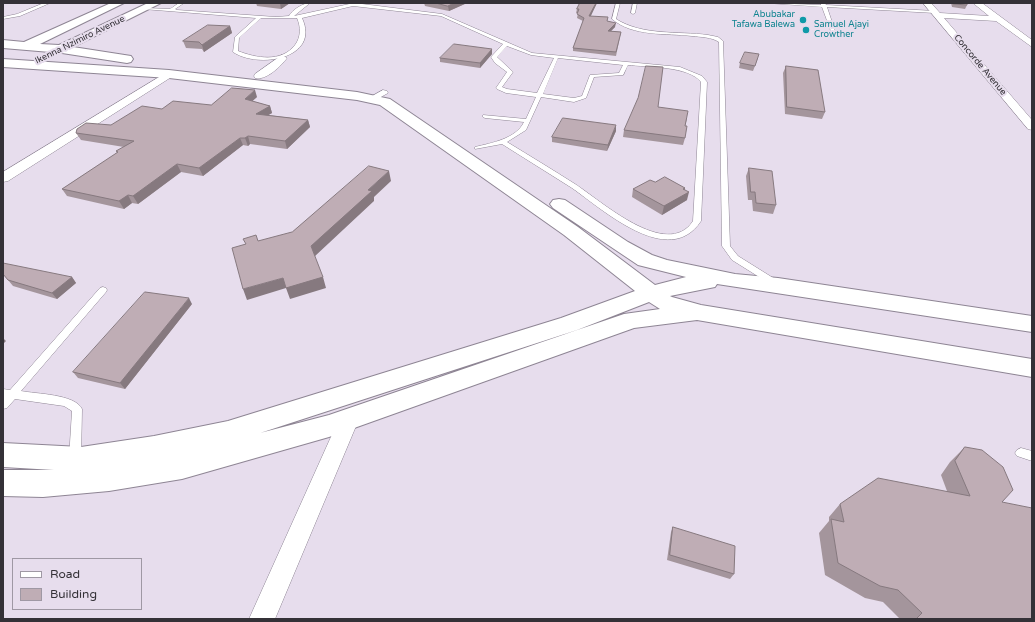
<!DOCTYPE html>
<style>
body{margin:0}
#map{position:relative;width:1035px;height:622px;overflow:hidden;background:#e7dded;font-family:"Varela Round",sans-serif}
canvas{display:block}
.frame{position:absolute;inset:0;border:4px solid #343137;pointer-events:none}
.legend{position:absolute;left:12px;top:558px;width:130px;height:52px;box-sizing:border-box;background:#e7dded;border:1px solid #9f98a4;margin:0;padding:5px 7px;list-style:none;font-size:12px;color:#343137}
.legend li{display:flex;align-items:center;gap:8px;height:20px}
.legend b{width:20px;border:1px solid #9f98a4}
</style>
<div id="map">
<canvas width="1035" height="622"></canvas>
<div class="frame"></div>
<ul class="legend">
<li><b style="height:5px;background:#fff"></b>Road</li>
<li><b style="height:11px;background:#bfadb5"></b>Building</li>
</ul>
</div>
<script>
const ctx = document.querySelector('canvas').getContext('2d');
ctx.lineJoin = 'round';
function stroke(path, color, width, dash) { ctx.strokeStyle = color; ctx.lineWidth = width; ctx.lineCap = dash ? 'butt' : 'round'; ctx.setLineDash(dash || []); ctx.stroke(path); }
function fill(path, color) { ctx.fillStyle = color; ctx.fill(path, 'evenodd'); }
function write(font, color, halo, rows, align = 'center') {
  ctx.font = font + ' "Varela Round",sans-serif'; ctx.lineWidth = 4; ctx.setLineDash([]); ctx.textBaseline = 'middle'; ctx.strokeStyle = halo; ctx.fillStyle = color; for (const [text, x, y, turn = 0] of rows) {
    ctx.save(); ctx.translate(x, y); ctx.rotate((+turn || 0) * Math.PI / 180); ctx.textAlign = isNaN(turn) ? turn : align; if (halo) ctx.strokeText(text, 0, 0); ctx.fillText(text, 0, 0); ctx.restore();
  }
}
const lane = new Path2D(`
 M44,3H50L20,16L3,19V17L17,14Z
 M179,3H184L175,9L177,10L276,17L289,16C292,10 303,3 310,3L294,16L354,3L442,14L532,53L680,67L702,76L707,82L701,221C669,270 602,209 572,188C549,173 525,159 502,144L475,149V147C491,143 516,139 524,122L485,118L483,117V115L526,119L536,97L506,93L497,89L496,88L507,72L495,63L491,57L503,44L441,16L353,6L302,18C321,59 258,69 233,52L235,37L256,18L143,9L145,8L170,9ZM261,18H297C301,27 301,37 295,45C281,63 256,58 238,51L239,38ZM507,46L531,55L554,58L537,93L507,89L502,87L513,72L497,57ZM558,58L623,65L619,73L590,75L582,96L574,98L543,94ZM628,65C647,67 689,66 701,82L693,221C667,261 600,200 575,184C553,170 530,156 507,142L526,130L541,97L574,102L586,98L594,77L623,75Z
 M616,3H620L616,19C643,36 678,31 708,35L718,37L723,41L730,246L738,256L778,281L779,283L778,285H772L732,260L722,246L719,42C711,37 701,37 692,36C666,33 633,37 612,19Z
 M633,3H637L635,13L633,14L631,13Z
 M767,3L821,5V3H825L826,5L935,11L937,12L935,13L827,7L836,34L834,35L832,34L822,7Z
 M103,287L106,288L107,290L106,292L21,391C36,394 75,394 82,409L81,459L79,463L75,464L71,463L69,459L72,411L64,406L15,399L7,408L3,409V389L10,390L100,288Z
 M1021,448L1032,451V461L1017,456L1015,453L1017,450Z`);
const street = new Path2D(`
 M923,3H931L940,13L989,16L973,3H982L1032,40V47L996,21L944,18L1032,120V130L1028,129Z
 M282,55L287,58C281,66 266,81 255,78L254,76L255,74Z
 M169,71L173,72L174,74L173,76L8,181L3,182V172Z
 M383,90L387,91L388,93L372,102L367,99Z
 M349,411L356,413L359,419L275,619H249L339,419L342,413Z`);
const secondary = new Path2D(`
 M111,3H124L40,44L59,45L148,3H161L73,47L131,56L133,59L131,62L127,63L62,53L3,48V40L24,42Z
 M3,59L169,70L357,92L390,99L578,227L655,285L686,277L638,265L553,208L550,204L553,200L559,199L565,200L628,242L652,255L667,260L735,274L778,278L1032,316V332L717,284L715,287L670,296L672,297L701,305L1032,359V377L697,320L634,328L329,437L182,479L109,491L43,497L3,496V470H54L3,467V443L81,447L154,436L228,421L561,318L635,291L564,235L380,105L357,100L169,78L3,67ZM649,302L660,309L624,314L329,415L260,433L577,330Z`);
const wall = new Path2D(`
 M256,3H290L281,9L257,6Z
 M424,3H467L449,11L425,6Z
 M580,3H597L590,16L607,22L615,27L611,31L621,32L616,56L573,51V48L583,21L577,18L578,13H576L577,9Z
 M951,3H967V5L965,9L952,7Z
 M230,26L232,33L204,52L202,49L186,48L183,41Z
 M492,49V54L480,68L440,62V58Z
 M758,58L753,71L739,68L740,63Z
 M786,66L825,112L822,119L785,114L783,73Z
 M257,97L252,101L270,106L272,113L268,115L308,120L310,127L287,149L250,144L248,146L243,145L203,176L181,172L138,204L132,203L124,209L67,196L62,189L117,153L116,151L124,147L81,140L76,133L111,125L162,109L211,105Z
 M658,107L687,119L685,126V138L683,145L623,137L624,130Z
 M616,131L607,151L552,142V137Z
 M749,168L776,205L773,214L753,211L752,200H748L746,176Z
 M655,182L685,188V189L687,200L662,215L632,197L633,189Z
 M72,277L76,283L57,299L13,286L8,280Z
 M192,304L125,389L78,378L73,372Z
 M965,447L1002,502L1032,619H900L883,602L865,598L825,575L819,533L829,521V517L840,504L947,491L941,475L950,462Z
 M673,527L734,574L730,579L667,560L671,532Z`);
const shadedWall = new Path2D(`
 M280,3H290L281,9Z
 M454,3H467L449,11L448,6Z
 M596,3H597L589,20V16Z
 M616,23L615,27L607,35L608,31Z
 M230,26L232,33L204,52L202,45Z
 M492,49V54L480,68V63Z
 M255,90L257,97L247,106L245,99Z
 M270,106L272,113L258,121L256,114Z
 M308,120L310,127L287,149L285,141Z
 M616,125V131L607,151L608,145Z
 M248,136L250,144L248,146L245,138Z
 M240,138L243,145L203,176L199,168Z
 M177,164L181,172L138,204L133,196Z
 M389,171L391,181L374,197V201L314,257L311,246L368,190Z
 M685,188L683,195L689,192L687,200L662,215L664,206Z
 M128,195L132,203L124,209L119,201Z
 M72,277L76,283L57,299L52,293Z
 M323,277L326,288L290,299L286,288L247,300L243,289L283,278Z
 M189,298L192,304L125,389L120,383Z
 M3,338L6,341L3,344Z`);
const building = new Path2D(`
 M436,3H454L448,6Z
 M580,3H596L589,16L608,17L607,21L616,23L608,31L621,32L616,52L573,48L584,18L577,14L579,9H577Z
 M953,3H967V5L954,4Z
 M208,25L230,26L202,45L199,42L183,41Z
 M454,44L492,49L480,63L440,58Z
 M745,52L759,54L755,66L740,63Z
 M646,66L663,67L658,107L688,111L685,126H687L685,138L624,130L638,98Z
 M786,66L818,70L825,112L787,107Z
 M232,88L255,90L245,99L270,106L256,114L308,120L285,141L248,136L245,138H240L199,168L177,164L133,196L128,195L119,201L62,189L118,152L116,151L134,141L76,133L77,129L86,123L111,125L142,106L162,109L173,101L211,105Z
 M563,118L616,125L608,145L552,137Z
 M369,166L389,171L368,190L372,191L311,246L323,277L286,288L283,278L243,289L232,248L246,244L243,239L256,235L258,241L292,232Z
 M749,168L772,171L776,205L756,203L755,192H751Z
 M665,177L685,188L683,189L689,192L664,206L633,189L650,180L655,182Z
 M3,263L72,277L52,293L8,280L3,274Z
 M145,292L189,298L120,383L73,372Z
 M965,447L982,450L1003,467L1013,490L1002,502L1032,508V619H916L922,613L898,590L880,586L838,563L831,519L844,522L840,504L878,478L970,496L955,461Z
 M673,527L735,546L734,574L670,555Z`);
const markers = [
 [803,20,4,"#0f9aa8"],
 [806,30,4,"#0f9aa8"]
];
const farCulturenames = [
 ["Abubakar",795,15],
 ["Tafawa Balewa",795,25],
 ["Samuel Ajayi",814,25,"left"],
 ["Crowther",814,35,"left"]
];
const farStreetnames = [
 ["Ikenna Nzimiro Avenue",80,40,-26],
 ["Concorde Avenue",980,65,50]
];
stroke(lane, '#8e8594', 1);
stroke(street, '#8e8594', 1);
stroke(secondary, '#8e8594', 2);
fill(lane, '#fff');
fill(street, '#fff');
fill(secondary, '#fff');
fill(wall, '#a4959c');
fill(shadedWall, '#86797f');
fill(building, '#bfadb5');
stroke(building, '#86797f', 1);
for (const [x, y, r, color] of markers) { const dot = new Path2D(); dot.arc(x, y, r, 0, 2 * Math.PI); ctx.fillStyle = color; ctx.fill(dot); stroke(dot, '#e7dded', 1.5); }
write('9px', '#0d838f', '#e7dded', farCulturenames, 'right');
write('9px', '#343137', '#e7dded', farStreetnames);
</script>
